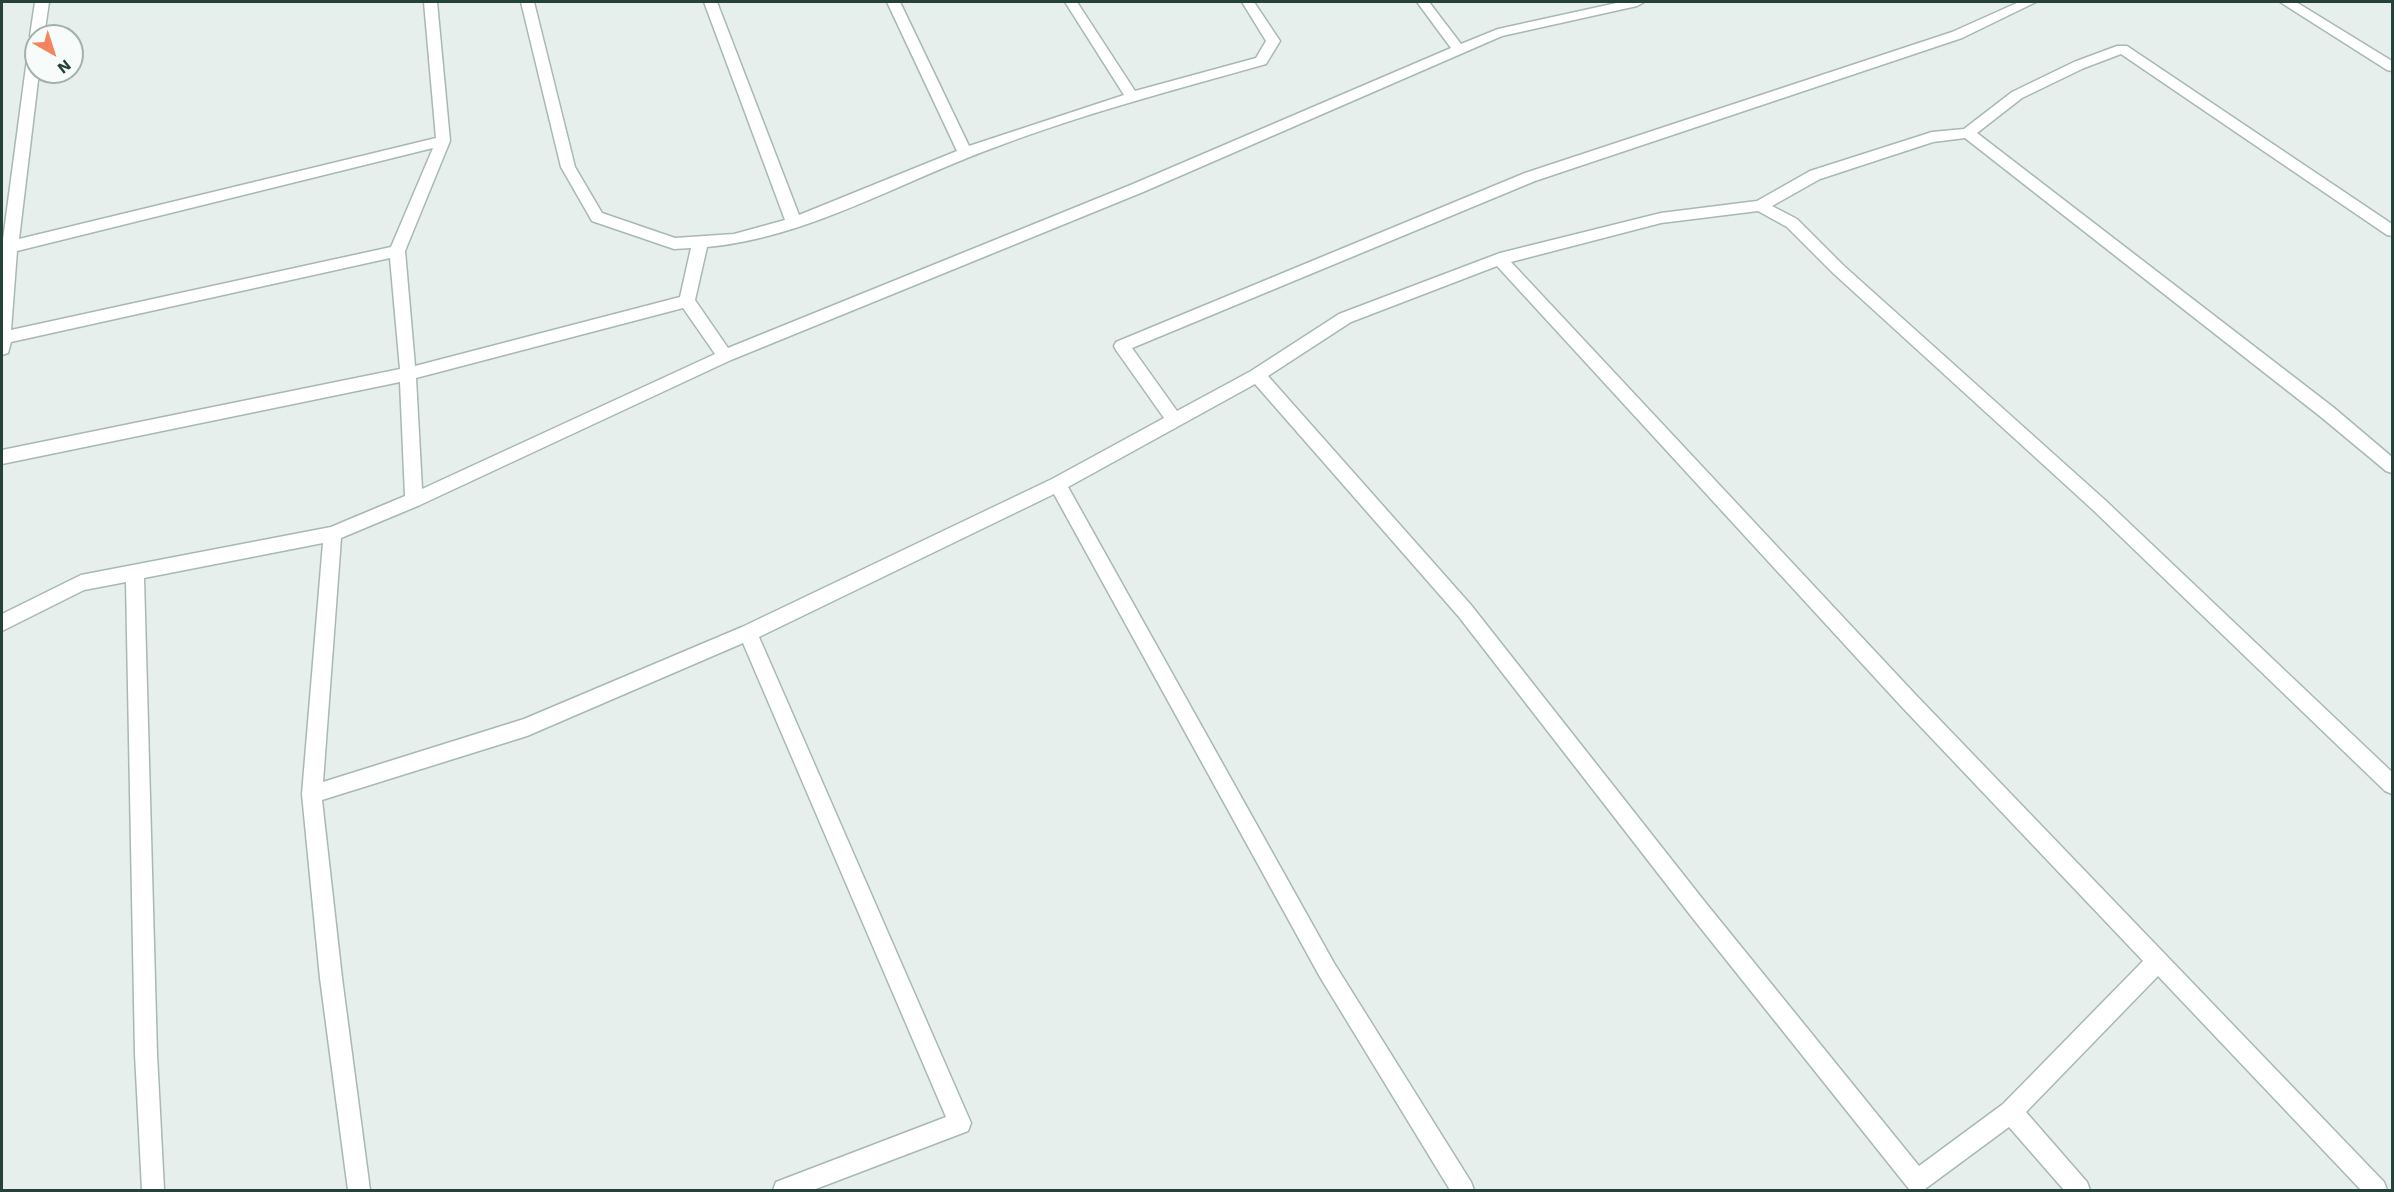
<!DOCTYPE html>
<style>
body{margin:0}
#map{position:relative;width:2394px;height:1192px;overflow:hidden;background:#e6efeb;font-family:"Work Sans",sans-serif}
canvas{display:block}
.frame{position:absolute;inset:0;border:3px solid #24423a;pointer-events:none}
.north{position:absolute;left:24px;top:24px;width:60px;height:60px;box-sizing:border-box;background:#f7fbf9;border:2px solid #a3b1ad;border-radius:50%;rotate:141deg;font-size:16px;font-weight:700;line-height:24px;text-align:center;color:#24423a}
.north::after{content:'';display:block;margin:auto;width:21px;height:27px;background:#f4845f;clip-path:polygon(50% 0,100% 100%,50% 72%,0 100%)}
</style>
<div id="map">
<canvas width="2394" height="1192"></canvas>
<div class="frame"></div>
<div class="north">N</div>
</div>
<script>
const ctx = document.querySelector('canvas').getContext('2d');
ctx.lineJoin = 'round';
function stroke(path, color, width, dash) { ctx.strokeStyle = color; ctx.lineWidth = width; ctx.lineCap = dash ? 'butt' : 'round'; ctx.setLineDash(dash || []); ctx.stroke(path); }
function fill(path, color) { ctx.fillStyle = color; ctx.fill(path, 'evenodd'); }
const minor = new Path2D(`
 M35,2H49L44,36H36V72H39L19,239L436,138L424,2H437L450,141L405,251L415,366L680,297L691,248L674,249L592,221L561,167L521,2H534L575,167L602,213L675,238L734,234L785,220L704,2H717L799,215L957,151L887,2H900L969,146L1124,95L1065,2H1077L1135,91L1256,58L1266,41L1242,2H1254L1280,41L1266,64C1174,90 1082,114 993,148C900,182 806,238 707,247L695,300L728,348L1133,184L1451,48L1417,2H1429L1461,44L1498,29L1621,2H1644L1637,6L1502,36L1143,192L731,360L420,505L341,538L323,782L524,719L742,627L1052,479L1164,418L1116,350L1114,346L1116,342L1525,173L1952,32L2019,2H2036L1962,38L1535,181L1132,348L1177,411L1251,371L1339,314L1500,253L1661,213L1757,201L1810,171L1932,132L1964,129L2012,92L2074,62L2117,46H2127L2392,224V236L2387,235L2121,54L2084,68L2022,98L1977,133L2333,407L2392,457V473L2386,471L2321,417L1965,138L1933,142L1820,179L1772,206L1797,219L1843,265L2105,500L2392,772V794L2385,791L2093,510L1833,273L1787,227L1758,211L1661,223L1511,262L1914,693L2384,1182L2387,1190H2361L2158,976L2026,1112L2087,1182L2090,1190H2064L2009,1127L1925,1189H1909L1691,916L1459,617L1255,384L1068,487L1334,963L1471,1182L1474,1190H1450L1320,977L1054,494L759,637L971,1123L968,1131L813,1190H773L776,1182L946,1117L743,643L527,736L322,800L342,978L370,1190H348L320,978L302,794L323,543L144,578L157,1054L164,1190H142L135,1054L126,582L84,590L2,631V614L81,575L331,527L405,496L400,382L2,464V450L400,369L390,258L11,342L8,353L2,355V247L29,44L35,40L30,36ZM433,148L391,247L11,330L17,251ZM1497,266L1900,705L2143,961L2003,1104L1919,1166L1705,902L1471,605L1268,376L1351,322ZM683,308L715,354L422,489L416,378Z
 M2280,2H2296L2392,61V71L2387,70Z`);
stroke(minor, '#a8b8b2', 3);
fill(minor, '#fff');
</script>
